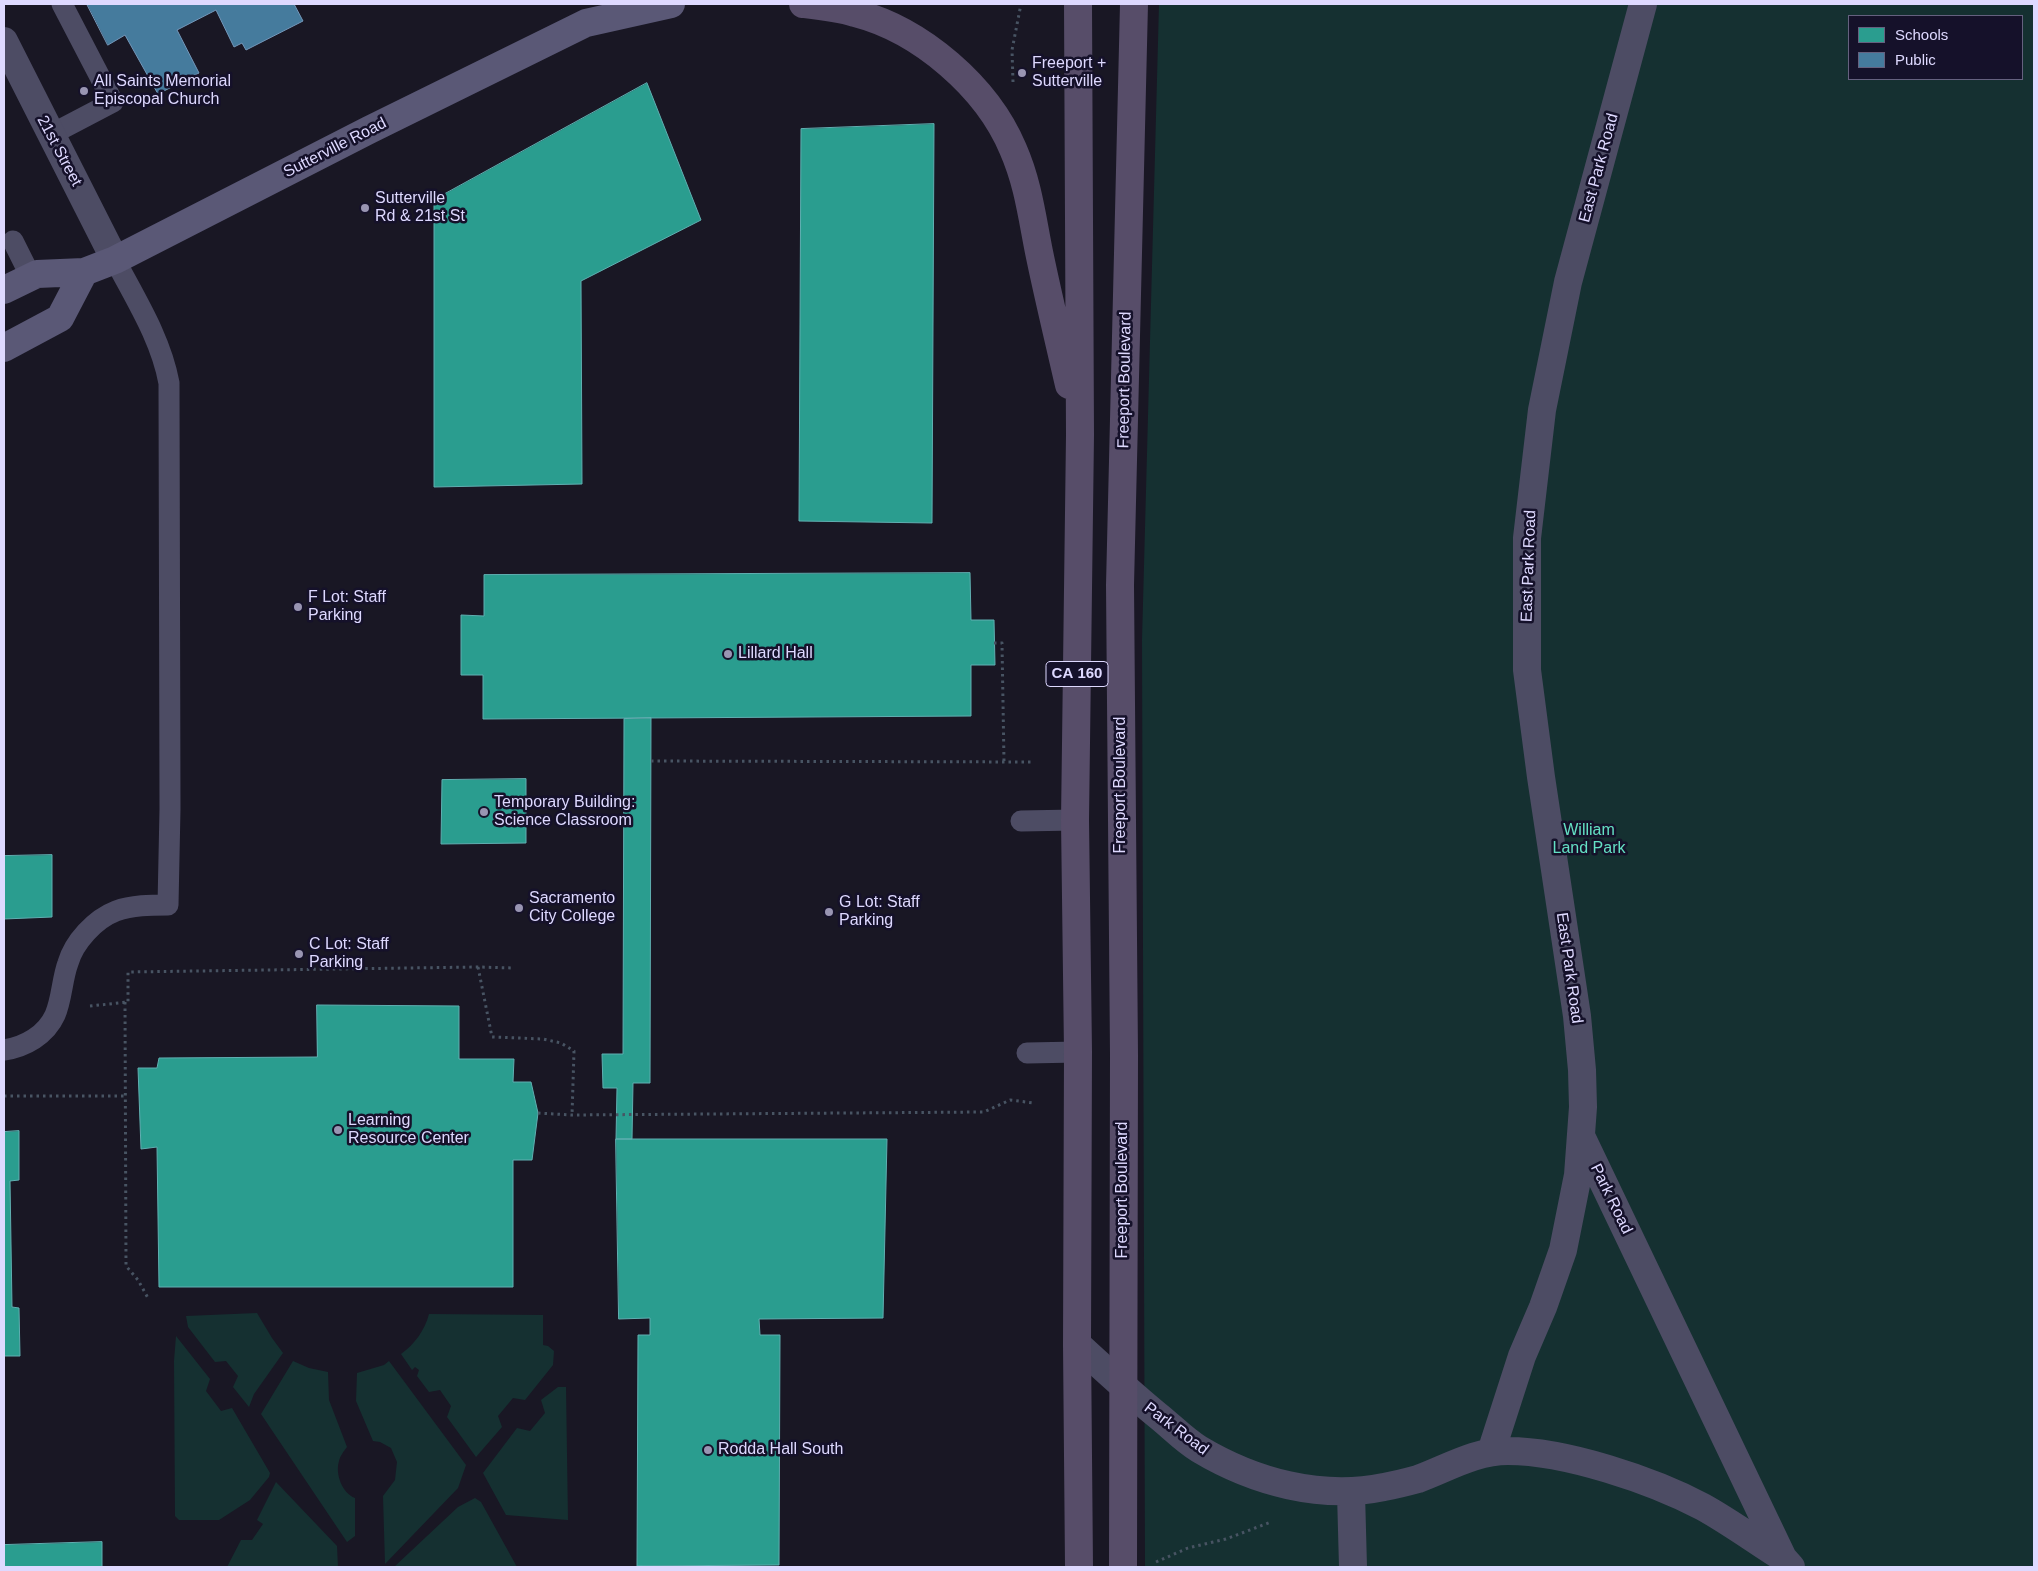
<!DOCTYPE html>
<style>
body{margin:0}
#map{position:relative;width:2038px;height:1571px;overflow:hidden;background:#191724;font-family:Arial,sans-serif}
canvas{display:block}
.frame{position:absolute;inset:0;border:5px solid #ded9ff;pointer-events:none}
.legend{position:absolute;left:1848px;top:15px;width:175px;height:65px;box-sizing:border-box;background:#15112a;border:1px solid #65617f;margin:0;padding:6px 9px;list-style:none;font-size:15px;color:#ded9ff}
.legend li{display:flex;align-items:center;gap:10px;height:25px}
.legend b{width:25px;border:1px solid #65617f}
</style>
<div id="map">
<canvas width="2038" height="1571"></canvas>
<div class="frame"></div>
<ul class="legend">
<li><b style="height:14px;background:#2a9d8f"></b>Schools</li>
<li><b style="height:14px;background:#457b9d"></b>Public</li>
</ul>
</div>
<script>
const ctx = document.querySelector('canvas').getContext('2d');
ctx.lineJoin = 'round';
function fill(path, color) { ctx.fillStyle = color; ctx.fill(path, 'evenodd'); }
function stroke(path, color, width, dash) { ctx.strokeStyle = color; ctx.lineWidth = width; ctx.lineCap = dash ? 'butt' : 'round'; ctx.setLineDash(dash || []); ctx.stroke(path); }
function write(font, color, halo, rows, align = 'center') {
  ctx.font = font + ' Arial,sans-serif'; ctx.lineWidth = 5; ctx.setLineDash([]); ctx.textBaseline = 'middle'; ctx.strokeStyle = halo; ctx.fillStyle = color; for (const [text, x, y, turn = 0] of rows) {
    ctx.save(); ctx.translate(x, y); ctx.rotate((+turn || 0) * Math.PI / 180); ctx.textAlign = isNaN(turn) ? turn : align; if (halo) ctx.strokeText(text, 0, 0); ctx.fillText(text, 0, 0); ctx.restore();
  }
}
const green = new Path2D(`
 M1159,4H2034V1567H1145L1142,640ZM1849,16H2022V79H1849Z
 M257,1313L272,1338L283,1353L254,1394L249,1407L233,1387L238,1376L226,1361L215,1362L188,1327L186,1316Z
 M429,1314L543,1315V1345L548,1346L554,1351L553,1365L525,1400L513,1398L498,1416L502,1427L476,1457L447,1417L451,1406L440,1390L429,1392L417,1376L419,1370L415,1367L412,1370L401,1354C414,1345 425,1330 429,1314Z
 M176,1336L210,1379L206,1391L221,1411L232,1408L270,1473L269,1477L250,1500L219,1520H179L175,1516L174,1361Z
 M293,1361L309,1368L328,1372L329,1400L347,1447C344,1451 340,1456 339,1461C335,1474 342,1493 355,1498V1536L347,1542L261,1414Z
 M389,1361L466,1465L458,1488L385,1564L383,1496L395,1480L397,1462L391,1448L380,1442L373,1441L356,1401L357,1373L384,1365Z
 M558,1387H566L568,1520L506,1515L483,1473L517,1428L530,1431L545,1413L541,1400Z
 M276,1482L337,1546L338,1567H227L241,1540H252L263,1524L257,1520Z
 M475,1498L481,1502L517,1567H394L458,1507Z`);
const schools = new Path2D(`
 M647,83L701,220L581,281L582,484L434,487V200Z
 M934,124L932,523L799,521L801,129Z
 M970,573L971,620H994L995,665H971V716L483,719V675H461V615L484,616V575Z
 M651,718L650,1083H633L632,1139H616L617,1088H603L602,1054H623L624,719Z
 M526,779V843L441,844L442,780Z
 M52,855V917L4,919V856Z
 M317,1005L459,1006V1059H514L513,1082H531L538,1113L532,1160H513V1287H159L157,1147L141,1149L138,1068H157L159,1058L317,1057Z
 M19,1131V1180L10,1181L12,1307L19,1308L20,1356H4V1132Z
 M616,1139H887L883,1318L759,1319L760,1335H780L779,1565L637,1566L638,1335H650V1318L619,1319Z
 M102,1542V1567H4V1545Z`);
const public = new Path2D(`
 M87,4H294L303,21L246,50L242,43L234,47L216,10L177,30L199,73L158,94L125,35L108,45Z`);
const path = new Path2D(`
 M1013,82L1012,50L1021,4
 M994,643H1002L1004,762
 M651,761L1033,762
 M478,967L492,1037L543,1039L561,1043L574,1051L572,1115
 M125,1002L126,1266L138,1280L148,1298
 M90,1006L128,1002V972L478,967L513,968
 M4,1096H125
 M538,1113L572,1115L984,1112L1010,1100L1034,1103
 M1156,1562L1188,1548L1226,1539L1271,1522`);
const service = new Path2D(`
 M50,135L113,102L62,4
 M13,241L31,277
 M1021,821L1075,820
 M4,1050C25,1047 46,1035 55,1015C62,999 62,979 68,963C74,942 95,919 116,911C132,905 151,905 168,905L170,809L169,383C161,339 136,300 115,260
 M1027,1053L1078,1052`);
const minor = new Path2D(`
 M4,41L115,260
 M1582,1138L1783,1558
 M1077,1344C1103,1368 1129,1392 1157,1415C1171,1426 1184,1440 1199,1449C1254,1482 1321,1500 1384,1487C1395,1485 1407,1482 1418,1479C1448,1468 1475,1451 1508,1451C1565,1451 1652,1480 1703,1507C1730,1522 1756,1541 1783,1558L1791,1567
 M1491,1452L1522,1356L1543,1307L1563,1250L1578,1175L1583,1107L1582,1070L1577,1016L1541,777L1527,670V538L1542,410L1568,282L1643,4
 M1351,1493L1353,1567`);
const secondary = new Path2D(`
 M4,290L37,274L84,272L115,260L369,130L586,23L671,4
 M4,348L60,318L84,272`);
const primary = new Path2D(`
 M803,4C820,6 838,8 855,13C921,30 987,87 1013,149C1028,183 1032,217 1039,252C1048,296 1059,341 1069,385
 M1078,4L1080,435L1075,820L1078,1052L1077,1344L1079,1567
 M1123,1567L1124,1055L1120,585L1134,4`);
const markers = [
 [1022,73,5,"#9995b2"],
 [84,91,5,"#9995b2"],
 [365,208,5,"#9995b2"],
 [298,607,5,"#9995b2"],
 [728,654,5,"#9995b2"],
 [484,812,5,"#9995b2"],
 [519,908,5,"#9995b2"],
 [829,912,5,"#9995b2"],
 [299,954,5,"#9995b2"],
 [338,1130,5,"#9995b2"],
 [708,1450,5,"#9995b2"]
];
const shields = [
 [1077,674,62]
];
const shieldNames = [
 ["CA 160",1077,674]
];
const poiNames = [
 ["Freeport +",1032,64],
 ["Sutterville",1032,82],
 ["All Saints Memorial",94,82],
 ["Episcopal Church",94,100],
 ["Sutterville",375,199],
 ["Rd & 21st St",375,217],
 ["F Lot: Staff",308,598],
 ["Parking",308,616],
 ["Lillard Hall",738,654],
 ["Temporary Building:",494,803],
 ["Science Classroom",494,821],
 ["Sacramento",529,899],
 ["City College",529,917],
 ["G Lot: Staff",839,903],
 ["Parking",839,921],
 ["C Lot: Staff",309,945],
 ["Parking",309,963],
 ["Learning",348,1121],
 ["Resource Center",348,1139],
 ["Rodda Hall South",718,1450]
];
const streetNames = [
 ["Sutterville Road",335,148,-27],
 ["21st Street",59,151,62],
 ["East Park Road",1599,168,-75],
 ["Freeport Boulevard",1125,380,-89],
 ["East Park Road",1529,566,-88],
 ["Freeport Boulevard",1121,785,-90],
 ["East Park Road",1569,968,82],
 ["Freeport Boulevard",1123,1190,-90],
 ["Park Road",1611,1199,64],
 ["Park Road",1176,1429,37]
];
const parkNames = [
 ["William",1589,831],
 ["Land Park",1589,849]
];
fill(green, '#153031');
fill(schools, '#2a9d8f');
stroke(schools, '#60afb1', 1);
fill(public, '#457b9d');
stroke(public, '#7397ba', 1);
stroke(path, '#485463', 3, [2.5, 4]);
stroke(service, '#4d4c64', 21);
stroke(minor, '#4d4c64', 28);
stroke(secondary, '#5a5876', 28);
stroke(primary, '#574d69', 28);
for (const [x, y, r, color] of markers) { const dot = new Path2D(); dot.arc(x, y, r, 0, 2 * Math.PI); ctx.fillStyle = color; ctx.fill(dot); stroke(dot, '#15112a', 2); }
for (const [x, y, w] of shields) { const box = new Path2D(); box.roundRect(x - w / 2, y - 12.5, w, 25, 4); ctx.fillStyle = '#15112a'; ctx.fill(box); stroke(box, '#ded9ff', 1); }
write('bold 15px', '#ded9ff', null, shieldNames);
write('16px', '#ded9ff', '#15112a', poiNames, 'left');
write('16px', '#ded9ff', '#15112a', streetNames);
write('16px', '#64e0c4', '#15112a', parkNames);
</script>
